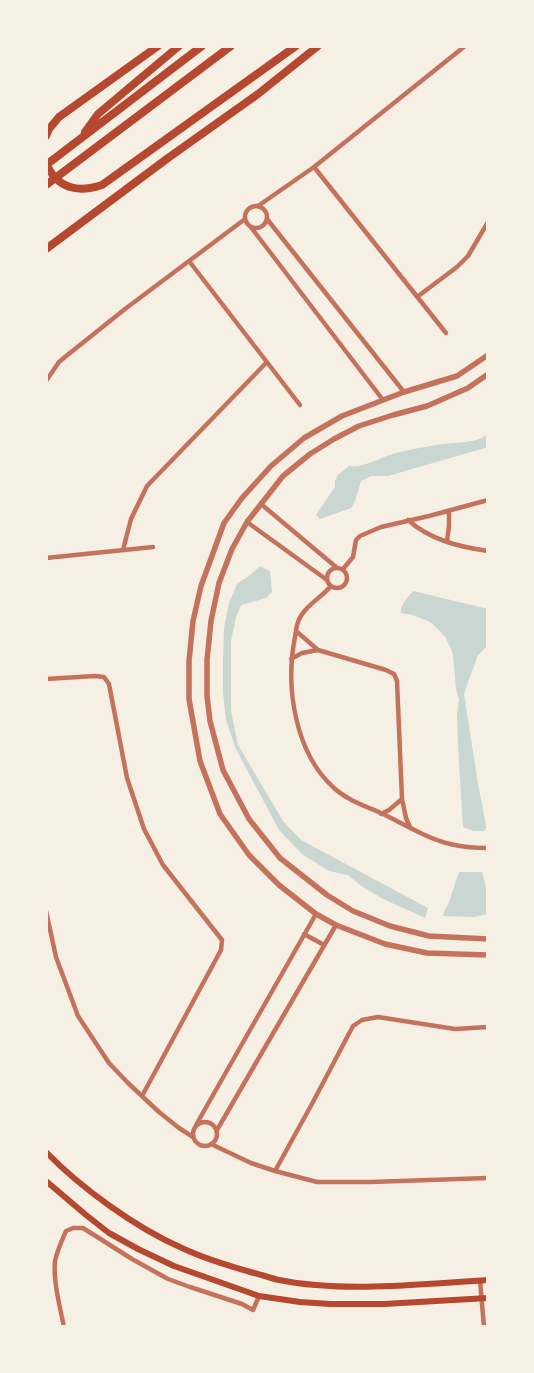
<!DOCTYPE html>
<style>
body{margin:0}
#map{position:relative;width:534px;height:1373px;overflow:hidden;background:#f6efe4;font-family:Mulish,sans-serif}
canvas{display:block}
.frame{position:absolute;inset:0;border:48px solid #f6efe4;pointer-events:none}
</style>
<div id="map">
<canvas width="534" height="1373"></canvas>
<div class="frame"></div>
</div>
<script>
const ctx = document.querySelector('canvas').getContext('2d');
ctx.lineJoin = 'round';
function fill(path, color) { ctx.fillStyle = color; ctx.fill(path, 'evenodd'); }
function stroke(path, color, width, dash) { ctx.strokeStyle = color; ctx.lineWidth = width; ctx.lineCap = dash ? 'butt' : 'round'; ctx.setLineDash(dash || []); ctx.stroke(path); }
const water = new Path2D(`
 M488,434V447L388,476H371L361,481L355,501L351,508L320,519L316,515L335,487V481L338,475L349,466C365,468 378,458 393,454C409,449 426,447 443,444C457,442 476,444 488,434Z
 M260,566L270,571L272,592L266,598L241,605L236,617L231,641V711L238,745L283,821L301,840L428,908L425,918L383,899L360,885L348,875L329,871L302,854L279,830L236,749L226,720L223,692V657L224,628L229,603L237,584L249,576Z
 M413,591L488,609V645L478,655L468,682L464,694L478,784L486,826L487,829L484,831H474L463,827L458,745L457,714L459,699L456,690L453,654L446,638L438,629L430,622L413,615L401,613C400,605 408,597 413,591Z
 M459,872H482L488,895V914L474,917L443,916L445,909L448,905Z`);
const minor = new Path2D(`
 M314,167L446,333
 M258,206L314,167L465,46
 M245 217a11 11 0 1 1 22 0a11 11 0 1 1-22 0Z
 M267,219L404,392
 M250,226L383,400
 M189,261L300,405
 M417,297L457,267L468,256L488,222
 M46,381L59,362L65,357L125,309L245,219
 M261,504L336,567
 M408,520C430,540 460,547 488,551
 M247,522L327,580
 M447,541L449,526V511
 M123,550L131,519L147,486L266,363
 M46,558L153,547
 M327 578a10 10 0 1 1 20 0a10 10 0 1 1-20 0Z
 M343,569L353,557L356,540L360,536L381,527L429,516L488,500
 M331,586C321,598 303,607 298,622C296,627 296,632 295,637C285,687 295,753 334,788C347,800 365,806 381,813C404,824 426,838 450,844C462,847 475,848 488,848
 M296,631L318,650L386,670L394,674L397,681L402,799L406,818L410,827
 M291,659L302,653L318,650
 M46,679L95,676L104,677L109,684L127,778L144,829L163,865L222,940L221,950L142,1096
 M381,814L389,810L402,799
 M46,911L56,957L78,1016L109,1063L128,1083L159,1112L179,1128L193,1137
 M304,934L324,945
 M193 1134a12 12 0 1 1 24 0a12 12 0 1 1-24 0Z
 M196,1125L316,914
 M217,1130L336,925
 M211,1144L251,1163L275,1171L317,1182H371L488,1178
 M275,1171L313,1102L353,1026L362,1020L378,1017L455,1029L488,1027
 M480,1280L484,1327
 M64,1327C60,1307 53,1281 55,1261C57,1251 62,1240 66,1231L73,1228H83L132,1259L168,1279L190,1287L242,1304L253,1310L259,1296`);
const tertiary = new Path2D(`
 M488,355L457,376L404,392L342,416L304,438L271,466L242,498L224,523L201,586L193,621L189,661V699L200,761L220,814L249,855L279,885L316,914L336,925L385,944L427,953L488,955
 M488,374L468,388L427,406L393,415L359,426L334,439L310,454L283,476L247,522L232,549L219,583L211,621L207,660V696L210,721L223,770L249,819L280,858L327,895L353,911L390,926L429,936L488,939`);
const secondary = new Path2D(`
 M46,1152C81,1188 136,1228 182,1248C205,1259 229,1266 254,1273C262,1275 271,1278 279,1280C344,1293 422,1284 488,1280
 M46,1181L86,1215L109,1233L138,1249L174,1266L259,1296L300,1302L330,1304H384L488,1298`);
const motorway = new Path2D(`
 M85,132L98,114L179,46
 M46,136L49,129L59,117L158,46
 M46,163C57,189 78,193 102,185L296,46
 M46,165L202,46
 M46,185L231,46
 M46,249L168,158L258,94L318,46`);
fill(water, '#c9d6d2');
stroke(minor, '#c5725c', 4.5);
stroke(tertiary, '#c5725c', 5.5);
stroke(secondary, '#b5482f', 6);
stroke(motorway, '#b5482f', 8);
</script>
